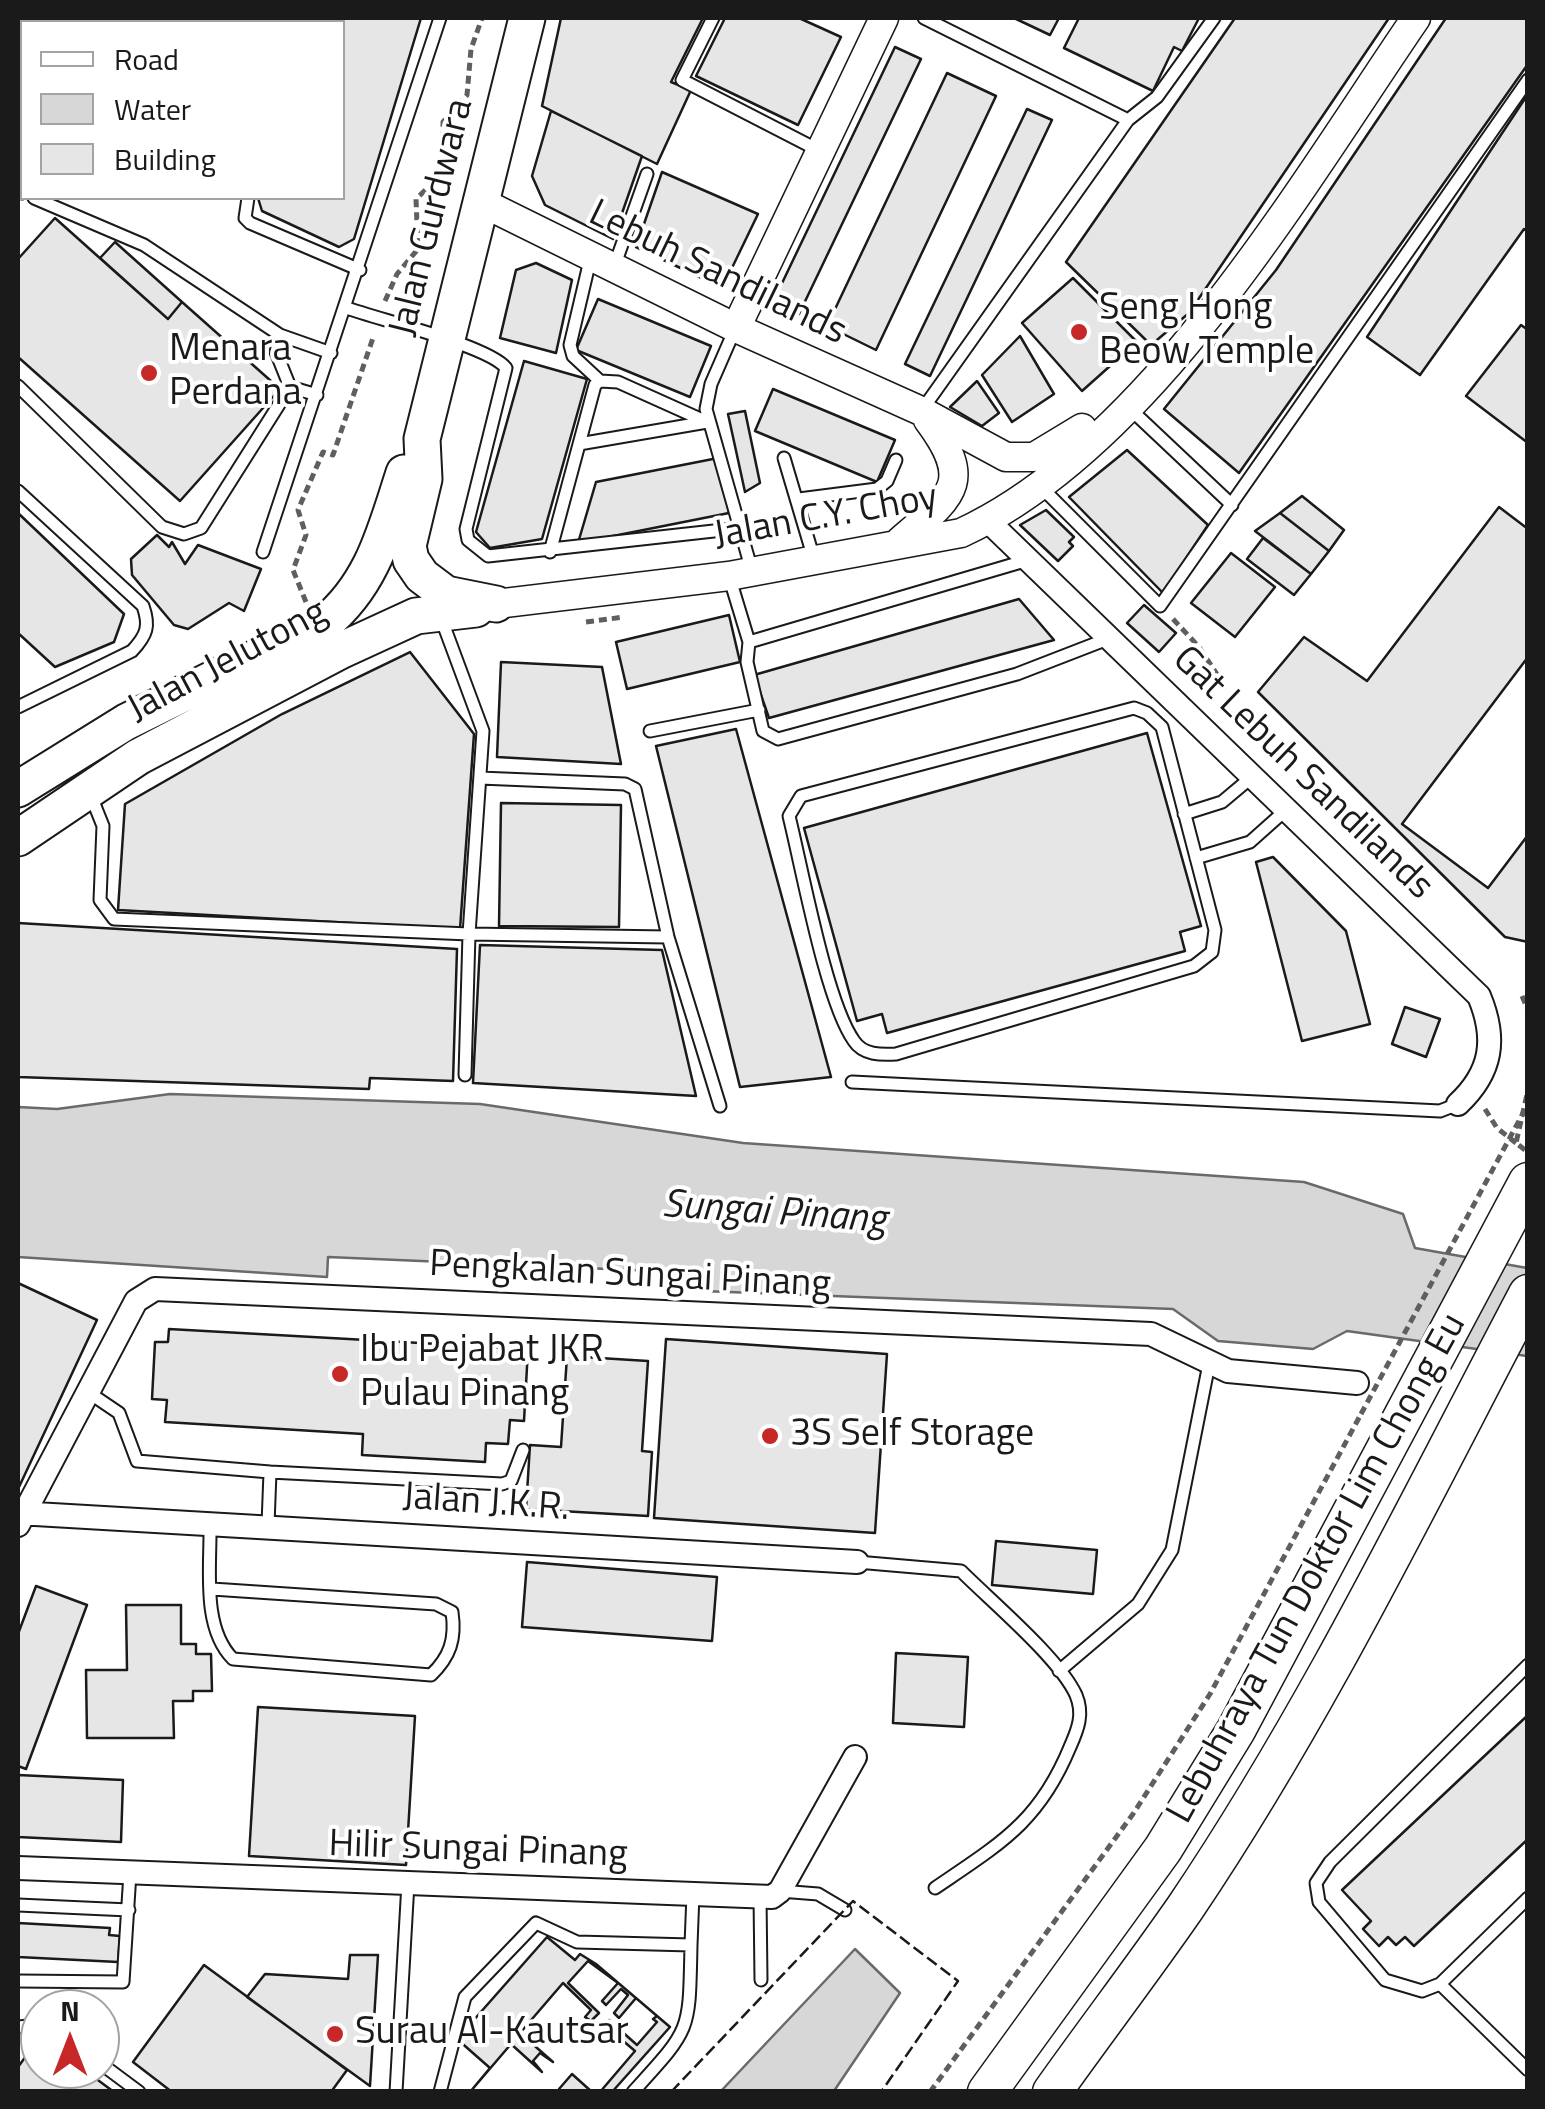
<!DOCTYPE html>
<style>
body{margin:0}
#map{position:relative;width:1545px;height:2109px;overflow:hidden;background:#fff;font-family:"Titillium Web",sans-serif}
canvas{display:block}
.frame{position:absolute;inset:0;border:20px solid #1a1a1a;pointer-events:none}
.legend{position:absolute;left:20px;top:20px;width:325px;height:180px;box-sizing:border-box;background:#fff;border:2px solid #a3a3a3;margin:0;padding:12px 18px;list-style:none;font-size:30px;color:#1a1a1a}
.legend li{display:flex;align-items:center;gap:20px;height:50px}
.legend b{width:50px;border:2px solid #a3a3a3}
.north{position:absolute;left:20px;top:1989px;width:100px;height:100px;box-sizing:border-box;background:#fff;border:2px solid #a3a3a3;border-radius:50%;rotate:0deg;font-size:28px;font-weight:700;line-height:40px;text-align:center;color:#1a1a1a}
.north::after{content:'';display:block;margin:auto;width:35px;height:45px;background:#c62828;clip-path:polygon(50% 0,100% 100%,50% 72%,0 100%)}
</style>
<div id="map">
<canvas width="1545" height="2109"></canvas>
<div class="frame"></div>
<ul class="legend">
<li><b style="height:12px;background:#fff"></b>Road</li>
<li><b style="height:28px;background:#d7d7d7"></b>Water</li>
<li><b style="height:28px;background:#e6e6e6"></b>Building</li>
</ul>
<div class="north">N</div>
</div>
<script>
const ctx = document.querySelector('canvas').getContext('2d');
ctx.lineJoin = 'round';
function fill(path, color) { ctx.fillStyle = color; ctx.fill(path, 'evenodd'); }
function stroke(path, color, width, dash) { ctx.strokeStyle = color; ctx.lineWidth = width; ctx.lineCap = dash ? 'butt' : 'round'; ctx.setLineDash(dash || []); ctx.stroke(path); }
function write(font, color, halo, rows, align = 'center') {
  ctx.font = font + ' "Titillium Web",sans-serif'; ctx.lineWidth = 8; ctx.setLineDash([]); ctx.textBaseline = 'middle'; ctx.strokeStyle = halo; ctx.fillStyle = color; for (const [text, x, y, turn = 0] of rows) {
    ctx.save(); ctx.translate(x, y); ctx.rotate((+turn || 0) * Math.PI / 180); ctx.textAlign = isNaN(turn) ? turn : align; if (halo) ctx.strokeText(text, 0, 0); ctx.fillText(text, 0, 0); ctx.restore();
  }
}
const water = new Path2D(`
 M170,1094L480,1104L743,1143L1304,1182L1403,1214L1415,1248L1527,1268V1356L1347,1331L1313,1349L1218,1341L1173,1309L676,1290L677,1272L328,1257L327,1277L18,1257V1107L57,1109Z
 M855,1949L900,1993L834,2091H721Z`);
const building = new Path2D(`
 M18,18L48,22H22V100L18,98Z
 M18,18L48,22H22V53L18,50Z
 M84,18H187L197,22H81Z
 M85,18H265L263,22H96Z
 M312,18H421L354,239L339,247L262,211L258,198H342V22H311Z
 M561,18H703L671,82L691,90L657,164L542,106Z
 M725,18H799L841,37L798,125L696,76Z
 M1014,18H1059L1050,35Z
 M1079,18H1199L1182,51L1174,47L1153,91L1064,48Z
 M1235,18H1389L1189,313L1151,345L1066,262Z
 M1446,18H1528V64L1239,473L1164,409L1276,270Z
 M895,47L921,59L799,314L773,302Z
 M947,73L996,96L876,350L827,326Z
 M1528,94V232L1524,229L1420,375L1367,337Z
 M1027,109L1052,120L930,376L905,364Z
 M551,111L642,156L613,239L545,205L532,176Z
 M662,172L758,214L730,272L708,281L636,247Z
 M55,218L168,319L182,302L280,389L180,501L18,357V259Z
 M115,242L182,302L168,319L100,258Z
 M536,263L572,280L556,353L500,338L516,270Z
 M1073,278L1137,342L1082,391L1022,323Z
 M598,299L711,346L690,397L576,350Z
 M1521,325L1528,330V443L1466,396Z
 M1020,336L1054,394L1012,422L982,375Z
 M524,361L587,379L542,539L490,548L476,532Z
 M977,381L999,413L982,426L950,407Z
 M773,389L895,440L877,482L755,431Z
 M745,411L760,483L745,492L728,414Z
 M1127,450L1208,525L1163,593L1069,497Z
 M718,458L729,513L578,543L596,482Z
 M1302,496L1344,530L1329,551L1280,513Z
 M1499,507L1528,529V942L1505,937L1258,692L1304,637L1367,681Z
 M1046,510L1074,537L1069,542L1073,546L1058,561L1020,525Z
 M18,513L124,614L114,642L55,667L18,633Z
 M1280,513L1329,551L1311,574L1255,531Z
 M157,535L169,547L172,542L185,564L198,545L261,569L244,611L229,603L188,629L174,625L132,575L131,559Z
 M1263,538L1311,574L1294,595L1247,559Z
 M1231,553L1275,587L1235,637L1191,603Z
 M1019,599L1054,640L769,718L754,675Z
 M1144,605L1176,633L1159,652L1127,623Z
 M729,615L740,662L627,689L616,642Z
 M410,652L474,734L460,929L118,910L125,804L282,714Z
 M1528,657V835L1488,888L1402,824Z
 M501,662L602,667L621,764L497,757Z
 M736,729L831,1077L740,1087L656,746Z
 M1147,733L1201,926L1180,932L1185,951L887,1033L882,1014L857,1021L804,828Z
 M501,803L621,805L619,927L499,926Z
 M1273,857L1346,931L1370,1024L1302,1041L1256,862Z
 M18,923L457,949L453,1081L370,1078L369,1089L18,1077Z
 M480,945L662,950L696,1096L473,1083Z
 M1405,1007L1440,1019L1426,1057L1392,1044Z
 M18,1283L97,1320L19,1487L18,1486Z
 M169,1329L528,1349L524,1421L510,1420L508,1444L486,1443L485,1462L362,1455L363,1434L165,1422L167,1400L152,1399L155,1342H168Z
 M666,1339L887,1354L875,1533L654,1518Z
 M567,1356L648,1361L642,1451L652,1452L648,1516L526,1509L530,1445L561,1447Z
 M996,1541L1097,1550L1093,1594L992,1585Z
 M527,1562L717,1577L712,1641L522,1627Z
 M36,1586L87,1605L26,1769L18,1766V1634Z
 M126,1605H181V1644H196V1654H211L212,1691H193V1701H173L174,1738H87L86,1670H127Z
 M896,1653L968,1657L964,1727L893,1723Z
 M258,1707L415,1716L406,1865L249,1856Z
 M1528,1715V1839L1414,1946L1405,1937L1396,1945L1388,1937L1379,1946L1363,1929L1371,1921L1342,1890Z
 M18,1775L123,1780L121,1842L18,1837Z
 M18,1923L110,1928L109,1935L120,1936L118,1962L18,1957Z
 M547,1937L575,1960L580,1954L596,1964L670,2027L612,2092H470L490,2068L457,2039Z
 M350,1955H378L370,2086L247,1997L265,1974L348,1979Z
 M588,1961L618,1983L602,2001L606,2005L621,1989L628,1995L614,2013L619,2018L636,1998L657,2016L653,2019L657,2022L637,2045L609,2020L600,2029L604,2032L608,2028L635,2051L600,2092H592L572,2074L559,2089L563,2092H470L511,2044L542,2072L533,2061L540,2053L553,2062L520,2033L563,1983L591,2010L585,2017L591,2021L599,2013L568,1983Z
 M204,1965L347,2070L331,2092H172L133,2062Z
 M40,2037V2069H83L114,2092H18V2067Z`);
const path = new Path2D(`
 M385,301L397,274L418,249L416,199C453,164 443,170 443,122L467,95L471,49L482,18
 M306,602L293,570L306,535L298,510L323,452L333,455L374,335
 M1173,619L1199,647L1228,691
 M586,622L624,617
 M1522,996L1528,1010
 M1485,1109L1497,1128L1516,1143
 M1525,1150L1516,1143L1528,1090
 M930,2092L1133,1814L1210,1694L1361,1414`);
const service = new Path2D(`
 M713,18L682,80L820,151
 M924,18L1128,120
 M274,22L275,18
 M298,22L299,18
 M18,66L22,68
 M18,190L22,193
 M34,198L144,245L280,335L331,353
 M248,198L245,218L250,223L360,270
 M591,256L570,345L573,356L600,381
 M614,267L647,174
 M347,308C380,320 489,346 506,368L466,529L468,540L488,556L741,528
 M735,329L711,384L706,409L752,571
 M18,386L162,527L184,534L201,528L290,387L276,352L280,335
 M290,387L317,395
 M1127,406L1232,505
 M922,410L1128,120L1157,97L1214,18
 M579,444L707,422
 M784,458L814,559
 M1040,486L1160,606L1528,80
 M18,491L143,606C150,626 147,635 132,651L18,707
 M799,499L877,489L887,481L896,460
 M263,552L440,18
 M550,552L595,385L600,381L618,382L707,422
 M729,576L749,642L1028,560
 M441,618L483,731L469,934L465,1075
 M749,642L747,662L763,731L778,739L1017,674L1110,638
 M1134,708L1147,713L1162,727L1215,930L1212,952L1194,966L896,1054C881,1055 863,1055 854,1041C826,1002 802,868 789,816L801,796Z
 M650,731L759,710
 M480,778L625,784L635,789L668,937L720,1106
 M91,796L103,826L100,900L114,919L469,934L668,937
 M1184,814L1222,802L1253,776
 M1196,858L1250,842L1287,809
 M852,1082L1440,1111L1458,1104
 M88,1392L119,1413L137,1461L270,1472
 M210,1523C211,1566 201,1627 233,1659L431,1675C450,1657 456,1639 452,1612L436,1604L212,1589
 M268,1525L270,1472L502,1484L511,1481L523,1450
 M857,1562L961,1571C992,1602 1059,1658 1076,1695C1084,1714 1078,1729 1070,1747C1039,1822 1001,1843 935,1888
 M1528,1665L1330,1862L1316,1883L1319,1902L1385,1980L1422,1991L1440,1984L1528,1898
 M1059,1671L1138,1604L1172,1550L1209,1364
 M780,1891L818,1894L845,1910
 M760,1896L761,1980
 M18,1905L129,1910
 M691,1945L693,1894
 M18,1981L123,1982L130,1873
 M1440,1984L1528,2070
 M18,2027L40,2025
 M100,2063L139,2092
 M396,2092L408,1883
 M440,2092L465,1997L536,1923L577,1942L691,1945C689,2033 692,2027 633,2092`);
const minor = new Path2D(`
 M987,520L1479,996C1497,1039 1492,1072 1458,1104
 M18,1513L857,1562
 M18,1525L136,1301L155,1289L1151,1334L1228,1371L1357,1383
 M18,1868L772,1897L780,1891L855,1757`);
const tertiary = new Path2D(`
 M481,202L736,328L921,411L1006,457H1034L1082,428
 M736,328L884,18
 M900,541C952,496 975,483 928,420
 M496,604L729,576L961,533C1151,445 1301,186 1416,18`);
const primary = new Path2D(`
 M496,604L446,594L422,576L411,560L408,546L424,479L422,439L527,18
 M18,789L126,722L324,624C373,584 385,531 404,473
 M18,838L138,757L342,650L416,616L476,609`);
const trunk = new Path2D(`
 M987,2092L1163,1849L1236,1730L1528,1182
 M1052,2092C1096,2030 1142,1970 1185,1908C1316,1714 1419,1501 1528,1294`);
const pathBridge = new Path2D(`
 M1361,1414L1528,1104`);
const fence = new Path2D(`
 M671,2092L853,1901L958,1981L881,2092`);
const markers = [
 [1079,332,10,"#c62828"],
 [149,373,10,"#c62828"],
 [340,1374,10,"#c62828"],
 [770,1436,10,"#c62828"],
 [335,2034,10,"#c62828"]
];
const streetNames = [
 ["Jalan Gurdwara",433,218,-76],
 ["Lebuh Sandilands",717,274,26],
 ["Jalan C.Y. Choy",826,518,-10],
 ["Jalan Jelutong",228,662,-28],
 ["Gat Lebuh Sandilands",1302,774,44],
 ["Pengkalan Sungai Pinang",630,1276,3],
 ["Jalan J.K.R.",486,1504,4],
 ["Lebuhraya Tun Doktor Lim Chong Eu",1318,1569,-61],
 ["Hilir Sungai Pinang",478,1851,2]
];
const poiNames = [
 ["Seng Hong",1099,310],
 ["Beow Temple",1099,354],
 ["Menara",169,351],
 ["Perdana",169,395],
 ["Ibu Pejabat JKR",360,1352],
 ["Pulau Pinang",360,1396],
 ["3S Self Storage",790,1436],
 ["Surau Al-Kautsar",355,2034]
];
const waterNames = [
 ["Sungai Pinang",774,1214,4]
];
fill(water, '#d7d7d7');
stroke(water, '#6a6a6a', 2.5);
fill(building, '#e6e6e6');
stroke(building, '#1a1a1a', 2.5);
stroke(service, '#1a1a1a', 15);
stroke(minor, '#1a1a1a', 26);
stroke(tertiary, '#1a1a1a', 31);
stroke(primary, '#1a1a1a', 39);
stroke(trunk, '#1a1a1a', 41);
stroke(path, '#5f5f5f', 5, [8, 5]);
stroke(service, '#fff', 11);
stroke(minor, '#fff', 22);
stroke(tertiary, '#fff', 28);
stroke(primary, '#fff', 35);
stroke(trunk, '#fff', 38);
stroke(pathBridge, '#5f5f5f', 5, [8, 5]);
stroke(fence, '#1a1a1a', 2.5, [12, 5]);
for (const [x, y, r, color] of markers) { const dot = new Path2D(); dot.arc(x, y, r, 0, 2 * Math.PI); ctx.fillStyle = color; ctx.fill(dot); stroke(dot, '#fff', 4); }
write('38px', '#1a1a1a', '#fff', streetNames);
write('38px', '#1a1a1a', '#fff', poiNames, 'left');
write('italic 40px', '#1a1a1a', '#fff', waterNames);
</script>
